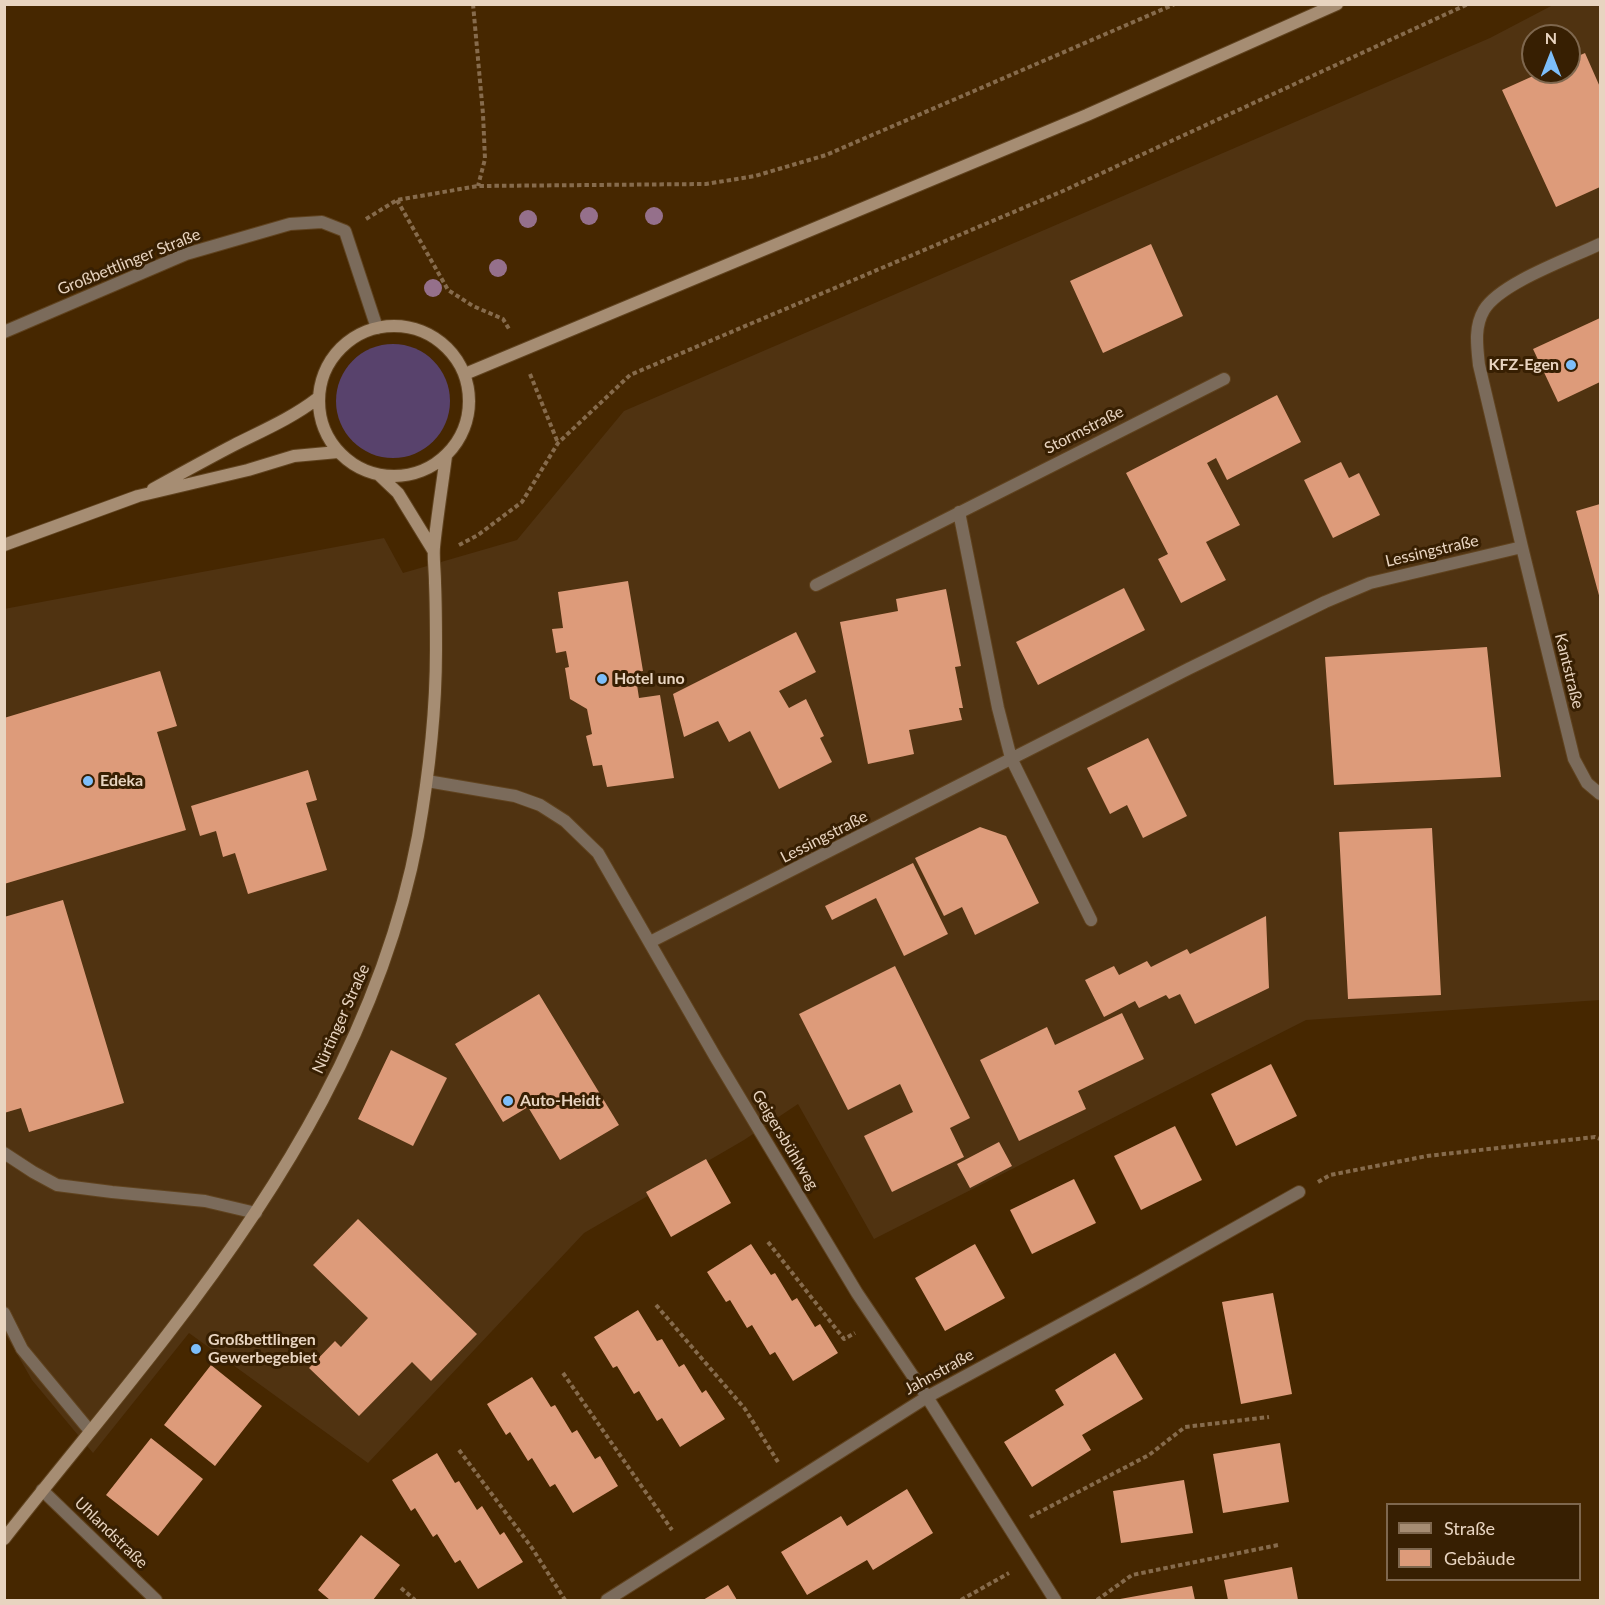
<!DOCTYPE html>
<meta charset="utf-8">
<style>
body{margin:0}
#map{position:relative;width:1605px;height:1605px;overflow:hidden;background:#462700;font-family:Lato,sans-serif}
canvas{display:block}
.frame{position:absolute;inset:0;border:6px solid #e8d4c0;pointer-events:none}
.legend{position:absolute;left:1386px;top:1503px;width:195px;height:78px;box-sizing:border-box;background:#371f02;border:2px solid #7e674e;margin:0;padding:8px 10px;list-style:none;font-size:18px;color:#e8d4c0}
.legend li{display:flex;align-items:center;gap:12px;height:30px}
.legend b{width:30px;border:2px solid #7e674e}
.north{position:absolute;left:1521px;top:24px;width:60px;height:60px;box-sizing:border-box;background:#371f02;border:2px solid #7e674e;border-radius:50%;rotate:0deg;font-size:16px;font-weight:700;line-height:24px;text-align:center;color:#e8d4c0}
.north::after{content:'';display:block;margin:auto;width:21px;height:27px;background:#7dbef9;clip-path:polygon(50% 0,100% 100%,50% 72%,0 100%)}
</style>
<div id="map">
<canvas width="1605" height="1605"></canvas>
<div class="frame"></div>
<ul class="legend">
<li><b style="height:8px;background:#a68d73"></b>Straße</li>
<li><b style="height:16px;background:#dd9b7a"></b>Gebäude</li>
</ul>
<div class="north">N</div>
</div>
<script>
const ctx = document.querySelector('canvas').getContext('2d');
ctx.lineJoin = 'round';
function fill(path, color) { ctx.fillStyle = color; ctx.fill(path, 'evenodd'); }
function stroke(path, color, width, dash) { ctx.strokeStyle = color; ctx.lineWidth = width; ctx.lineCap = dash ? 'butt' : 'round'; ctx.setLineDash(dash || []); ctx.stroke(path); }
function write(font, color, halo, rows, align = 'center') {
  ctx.font = font + ' Lato,sans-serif'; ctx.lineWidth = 6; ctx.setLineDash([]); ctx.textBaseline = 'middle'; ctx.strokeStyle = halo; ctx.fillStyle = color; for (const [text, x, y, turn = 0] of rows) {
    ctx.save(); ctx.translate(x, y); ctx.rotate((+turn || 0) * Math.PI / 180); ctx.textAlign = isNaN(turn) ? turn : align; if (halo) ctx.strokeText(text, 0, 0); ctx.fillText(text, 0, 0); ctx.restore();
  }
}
const built = new Path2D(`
 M1553,5H1600V1000L1306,1020L874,1239L798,1104L744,1140L584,1233L368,1463L189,1333L93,1453L32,1380L5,1333L4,609L384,538L403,573L517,540L624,411L1490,38ZM1533,36H1569V72H1533Z`);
const green = new Path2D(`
 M336 401a57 57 0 1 1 114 0a57 57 0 1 1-114 0Z`);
const building = new Path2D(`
 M1585,53L1600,87V187L1556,207L1502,90L1542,72H1569V60Z
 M1151,244L1183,316L1103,353L1070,281Z
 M1600,318V382L1558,402L1533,349Z
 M1277,395L1301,442L1227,480L1216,458L1207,463L1240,525L1206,542L1226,580L1181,603L1158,559L1168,554L1126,473Z
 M1341,462L1349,478L1359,473L1380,515L1333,538L1304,480Z
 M1600,504V599L1576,511Z
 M628,581L643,671L635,672L639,698L660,695L674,778L607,787L602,765L593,766L586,736L592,734L587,709L570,699L565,668L569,667L566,651L556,653L552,629L563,628L558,592Z
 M1124,588L1145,630L1038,685L1016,642Z
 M946,589L961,666L955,667L963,708H959L962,720L909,730L914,754L868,764L840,622L898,611L896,599Z
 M796,632L816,672L779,691L789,708L806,699L824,736L820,738L832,762L779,789L750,731L729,742L718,721L684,737L673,694Z
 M1487,647L1501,777L1334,785L1325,657Z
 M160,671L177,726L157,732L186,830L4,884V718Z
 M1148,738L1187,816L1143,838L1127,805L1110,814L1087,768Z
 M308,770L317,800L306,803L327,870L248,894L235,853L223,857L216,831L200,836L191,806Z
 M980,827L1006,836L1039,903L975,935L962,907L944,916L915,858Z
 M1432,828L1441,995L1348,999L1339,832Z
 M913,863L948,934L904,956L876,898L832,920L825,906Z
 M63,900L124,1103L29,1132L21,1108L4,1113V917Z
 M1266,916L1269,988L1195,1024L1180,994L1169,999L1166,995L1139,1008L1135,1001L1104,1017L1085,980L1114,966L1119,975L1147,961L1151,967L1187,949L1190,954Z
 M895,966L970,1118L950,1128L964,1157L892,1192L864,1136L913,1112L900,1084L848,1110L799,1014Z
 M539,994L619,1125L560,1160L528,1107L503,1122L455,1044Z
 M1122,1013L1144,1059L1078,1091L1086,1109L1019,1141L980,1060L1047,1027L1055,1045Z
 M391,1050L447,1078L413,1146L358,1119Z
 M1271,1064L1297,1116L1236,1146L1211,1094Z
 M1175,1126L1202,1180L1141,1210L1114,1156Z
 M999,1142L1012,1166L970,1188L957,1164Z
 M706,1159L731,1203L671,1237L646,1192Z
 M1074,1179L1096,1223L1032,1254L1010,1210Z
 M358,1219L477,1334L431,1381L412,1362L359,1416L309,1368L335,1341L341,1347L368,1318L313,1265Z
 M751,1244L771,1275L775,1273L792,1301L797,1298L815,1327L820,1324L838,1353L793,1381L775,1352L770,1355L752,1325L747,1328L730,1300L726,1302L707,1272Z
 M975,1244L1005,1298L945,1331L915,1278Z
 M1273,1293L1292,1394L1241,1404L1222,1302Z
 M638,1310L657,1341L662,1339L679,1367L684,1364L702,1393L706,1390L725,1419L680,1447L662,1418L657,1421L639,1391L634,1394L617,1366L613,1368L594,1337Z
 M1115,1353L1143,1399L1082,1435L1091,1450L1032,1487L1004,1442L1064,1405L1055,1390Z
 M211,1365L262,1406L215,1466L164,1425Z
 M532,1377L551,1407L555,1405L572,1433L577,1430L595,1459L600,1456L618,1486L573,1513L555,1484L550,1487L532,1458L528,1461L510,1432L506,1435L487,1404Z
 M151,1438L203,1479L158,1536L106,1495Z
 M1280,1443L1289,1502L1223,1513L1213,1454Z
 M437,1453L455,1483L459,1481L477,1510L482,1506L500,1535L504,1532L523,1562L478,1589L460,1560L455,1563L437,1534L433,1537L415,1508L411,1511L392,1480Z
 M1184,1480L1193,1533L1121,1543L1113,1491Z
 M907,1489L933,1533L873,1570L867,1560L807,1595L781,1552L841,1516L847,1526Z
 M361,1535L400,1565L373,1600H330L318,1590Z
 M1292,1567L1298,1600H1228L1224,1580Z
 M728,1585L737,1600H703Z
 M1192,1586L1195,1600H1121L1120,1599Z`);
const path = new Path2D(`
 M473,4L483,114L485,159L478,186
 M397,200L448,290L473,306L503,319L509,329
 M366,219L397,200L478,186L706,184L755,176L826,155L1175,4
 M530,374L558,443
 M459,545L478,535L522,502L558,443L630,375L1063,191L1468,4
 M1318,1182L1330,1175L1427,1156L1595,1137L1600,1139
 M768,1242L844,1339L855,1333
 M656,1305L745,1409L778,1462
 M563,1373L672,1530
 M459,1450L532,1548L565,1600
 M1030,1517L1149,1455L1185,1427L1269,1417
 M401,1588L415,1600
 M961,1600L1009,1573
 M1097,1600L1132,1575L1278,1545`);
const lane = new Path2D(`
 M4,1153L33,1172L57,1185L112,1192L205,1201L256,1213`);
const street = new Path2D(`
 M4,332L186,254L290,224L322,222L345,231L377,328
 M959,512L998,708L1011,758L1091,920
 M1522,547L1574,759L1587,783L1600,794
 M816,585L1224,379
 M427,781L515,796L540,805L565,821L598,853L716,1058L857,1293L927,1397L1055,1600
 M650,942L1188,669L1325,602L1370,583L1522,547L1479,365C1477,346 1474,327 1484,310C1500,283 1571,258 1600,244
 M4,1313L22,1349L90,1431
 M42,1490L156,1600
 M607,1600L927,1397L1141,1281L1299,1192`);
const secondary = new Path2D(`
 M319 401a75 75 0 1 1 150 0a75 75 0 1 1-150 0Z
 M465,374L1087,115L1337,4
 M379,475L398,493L433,550
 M153,489C180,474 207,459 234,445C264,430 292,418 318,398
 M4,545L138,496L248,470L294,456L338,452
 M4,1539C58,1470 114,1404 167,1335C282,1187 383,1023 418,836C429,774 436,713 436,650C436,627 436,605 435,583C435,571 433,558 434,547C437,517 442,487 446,456`);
const trees = [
 [589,216],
 [654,216],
 [528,219],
 [498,268],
 [433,288]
];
const markers = [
 [1571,365,6,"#7dbef9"],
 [602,679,6,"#7dbef9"],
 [88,781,6,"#7dbef9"],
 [508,1101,6,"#7dbef9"],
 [196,1349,6,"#7dbef9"]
];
const streetNames = [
 ["Großbettlinger Straße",129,262,-22],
 ["Stormstraße",1084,430,-27],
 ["Lessingstraße",1432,551,-13],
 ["Kantstraße",1569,671,76],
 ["Lessingstraße",824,837,-27],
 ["Nürtinger Straße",341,1019,-66],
 ["Geigersbühlweg",785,1140,59],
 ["Jahnstraße",939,1372,-29],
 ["Uhlandstraße",111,1533,44]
];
const poiNames = [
 ["KFZ-Egen",1559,365,"right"],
 ["Hotel uno",614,679],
 ["Edeka",100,781],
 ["Auto-Heidt",520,1101],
 ["Großbettlingen",208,1340],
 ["Gewerbegebiet",208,1358]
];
fill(built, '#503311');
fill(green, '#58426c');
fill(building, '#dd9b7a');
stroke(lane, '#60431f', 14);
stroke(street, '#60431f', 14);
stroke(secondary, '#60431f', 14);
stroke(path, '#866b4c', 4, [4.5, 3]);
stroke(lane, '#7b6b5b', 12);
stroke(street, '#7b6b5b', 12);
stroke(secondary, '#a68d73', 12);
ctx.fillStyle = '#95708b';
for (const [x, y] of trees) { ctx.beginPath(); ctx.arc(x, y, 9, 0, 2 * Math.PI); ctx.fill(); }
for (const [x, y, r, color] of markers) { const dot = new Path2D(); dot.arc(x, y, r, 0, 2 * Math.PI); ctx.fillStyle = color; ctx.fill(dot); stroke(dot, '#371f02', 2); }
write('16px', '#e8d4c0', '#371f02', streetNames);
write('bold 16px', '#e8d4c0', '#371f02', poiNames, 'left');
</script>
